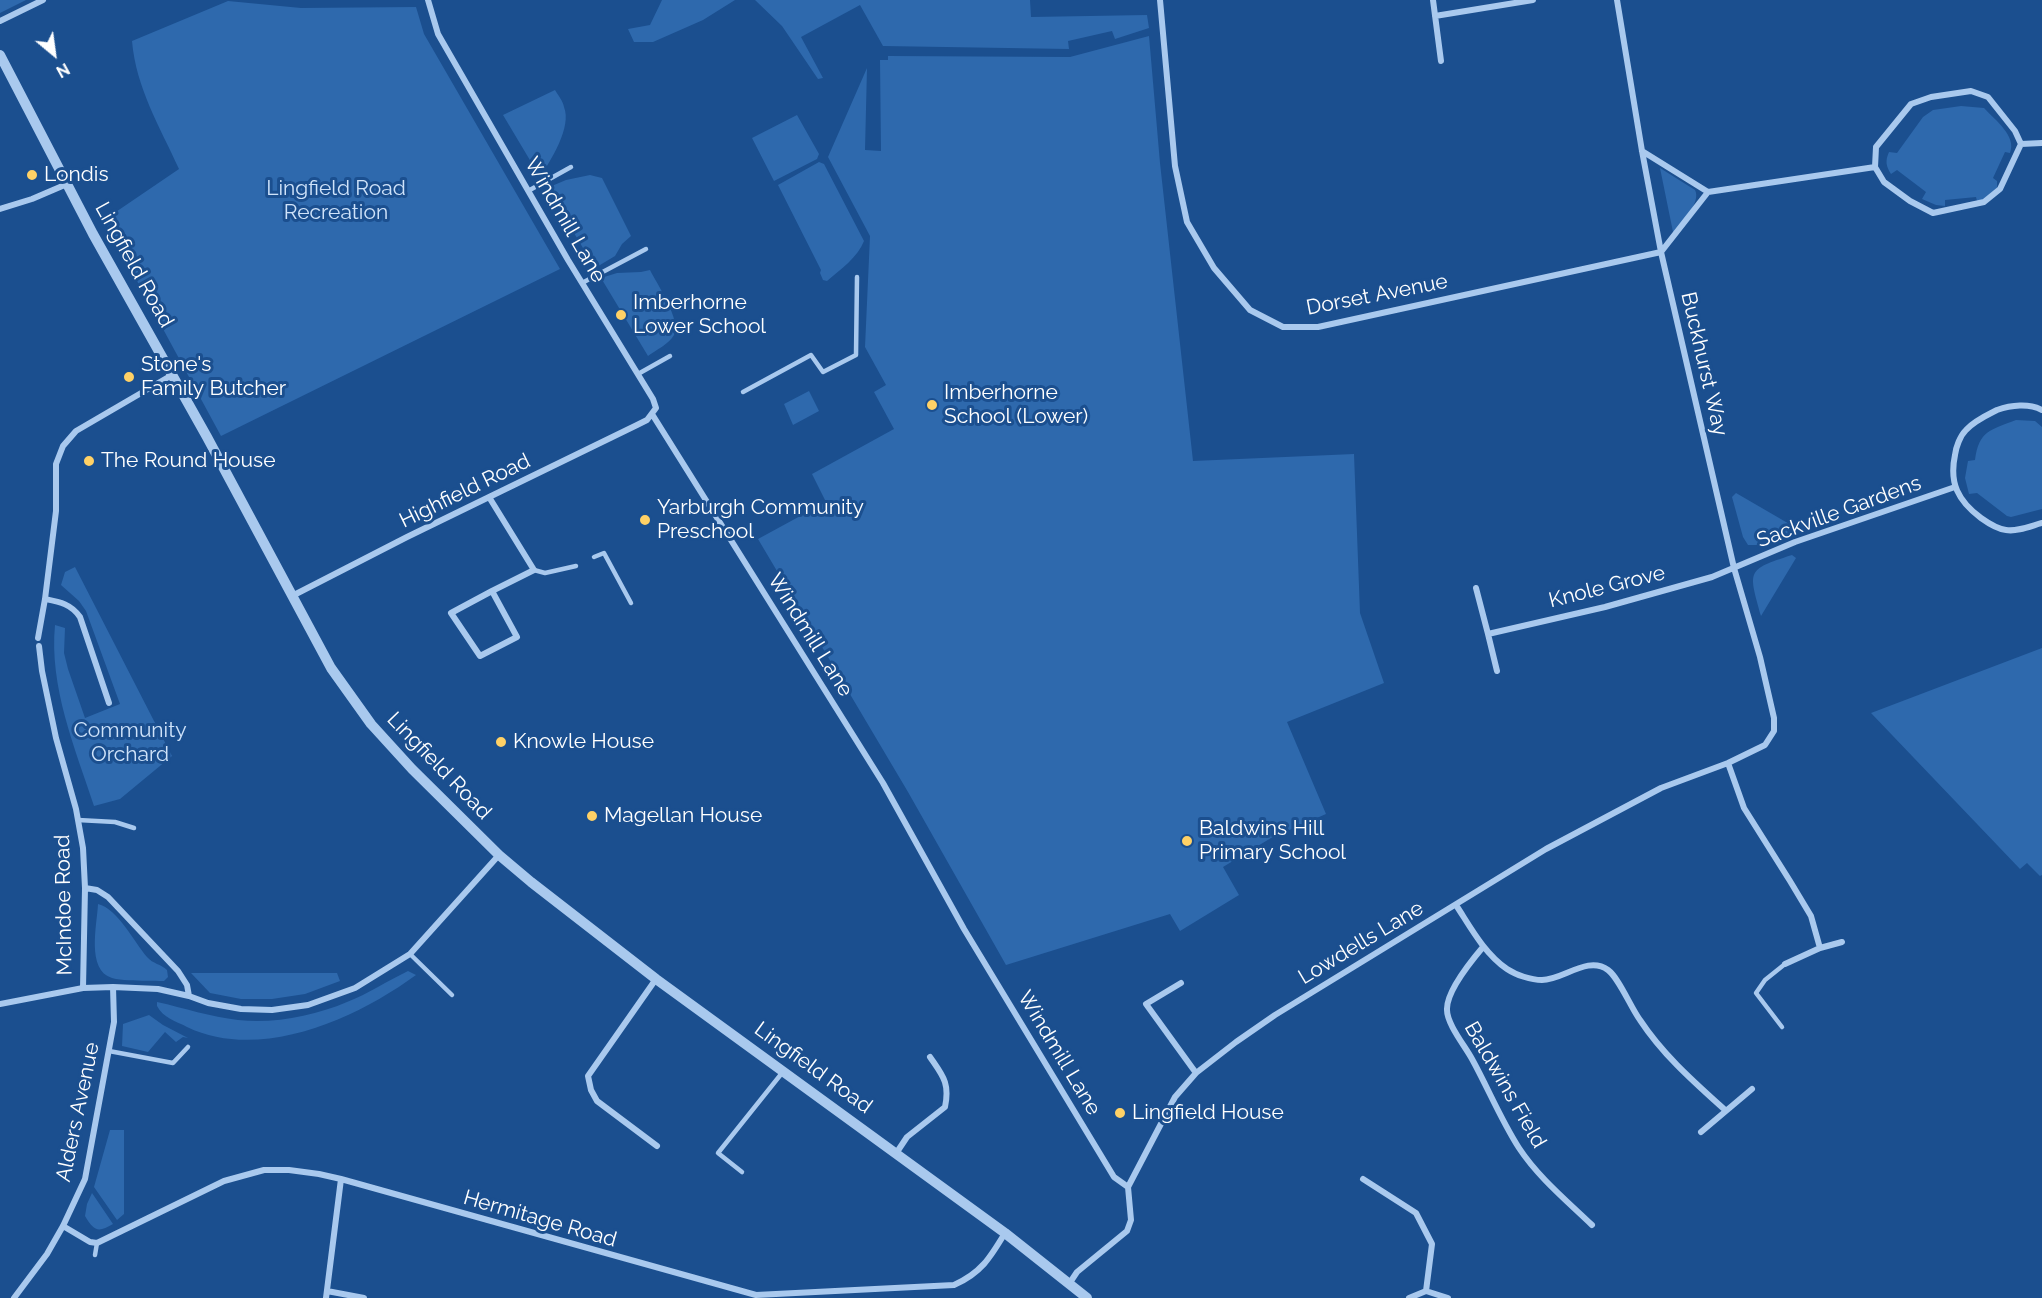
<!DOCTYPE html>
<style>
body{margin:0}
#map{position:relative;width:2042px;height:1298px;overflow:hidden;background:#1b4f8f;font-family:Raleway,sans-serif}
canvas{display:block}
.north{position:absolute;left:24px;top:24px;width:60px;height:60px;-webkit-text-stroke:4px #1b4f8f;paint-order:stroke;rotate:151deg;font-size:16px;font-weight:700;line-height:24px;text-align:center;color:#fff}
.north::after{content:'';display:block;margin:auto;width:21px;height:27px;background:#fff;clip-path:polygon(50% 0,100% 100%,50% 72%,0 100%)}
</style>
<div id="map">
<canvas width="2042" height="1298"></canvas>
<div class="north">N</div>
</div>
<script>
const ctx = document.querySelector('canvas').getContext('2d');
ctx.lineJoin = 'round';
function fill(path, color) { ctx.fillStyle = color; ctx.fill(path, 'evenodd'); }
function stroke(path, color, width, dash) { ctx.strokeStyle = color; ctx.lineWidth = width; ctx.lineCap = dash ? 'butt' : 'round'; ctx.setLineDash(dash || []); ctx.stroke(path); }
function write(font, color, halo, rows, align = 'center') {
  ctx.font = font + ' Raleway,sans-serif'; ctx.lineWidth = 6; ctx.setLineDash([]); ctx.textBaseline = 'middle'; ctx.strokeStyle = halo; ctx.fillStyle = color; for (const [text, x, y, turn = 0] of rows) {
    ctx.save(); ctx.translate(x, y); ctx.rotate((+turn || 0) * Math.PI / 180); ctx.textAlign = isNaN(turn) ? turn : align; if (halo) ctx.strokeText(text, 0, 0); ctx.fillText(text, 0, 0); ctx.restore();
  }
}
const green = new Path2D(`
 M0,0H26L0,13Z
 M662,0H735L703,20L653,42H634L628,29L650,25Z
 M755,0H1030L1031,17L1147,15L1149,28L1115,39L1112,31L1068,41L1069,49L883,46L860,5L801,37L823,78L818,79L782,26Z
 M228,1L301,8L416,7L424,34L560,269L221,436L104,220L179,169C160,127 136,88 132,41Z
 M1149,36L1160,163L1193,461L1354,454L1360,613L1384,683L1287,722L1326,814L1271,838L1223,867L1239,895L1180,931L1170,914L1006,965L908,792L758,539L826,502L812,474L894,429L874,392L886,385L865,347L870,236L828,157L867,68L865,150L881,151L880,60H888V56L1070,57Z
 M555,90C558,95 563,101 564,107C572,127 551,160 540,177L503,115Z
 M1961,106L1984,108C1995,120 2017,136 2010,153L2005,152L1993,178L1997,181V188L1983,200L1977,201L1976,197L1945,200V206L1936,205L1922,199L1926,192L1897,170L1891,174C1886,166 1885,161 1889,152L1897,153L1923,117L1933,110Z
 M797,115L819,154L817,159L774,181L752,138Z
 M819,162L824,164L864,241C858,257 840,270 827,281L823,280L820,273L821,270L778,185Z
 M1660,168L1695,190C1701,202 1684,219 1676,230L1673,232Z
 M590,175L602,178L631,236L622,244L615,256L595,268L547,188L566,180Z
 M650,270C657,284 682,321 674,335C669,344 656,350 648,356L601,278L617,273L641,272Z
 M809,391L819,411L793,425L784,404Z
 M2016,420L2035,421L2042,427V509L2011,517L2007,516L1977,493L1969,494L1965,478L1968,461L1975,460C1979,430 1991,430 2016,420Z
 M1736,493L1798,529V532L1758,545H1748L1743,537L1732,497Z
 M1792,555L1796,558L1761,616C1749,571 1745,570 1792,555Z
 M75,567L172,756L120,799L94,806C75,748 49,687 55,625L65,628L64,653L68,669L85,718L120,704L86,611L79,601L61,585L65,572Z
 M2042,648V875L2040,876L2027,863L2020,869L1871,713Z
 M98,904C118,909 134,942 147,957C153,964 161,964 167,970L168,977L164,981C148,980 127,982 112,978C86,970 97,925 98,904Z
 M408,971L416,975C356,1019 260,1062 187,1027C176,1021 163,1018 157,1006V1002C184,1008 211,1017 238,1020C274,1024 314,1016 347,1002C368,994 387,981 408,971Z
 M191,973H337L340,981L305,994L272,999H241L210,993Z
 M149,1015L163,1025L188,1038L183,1037L176,1042L165,1032L148,1052L122,1046L123,1024Z
 M110,1130H124V1214L117,1220L94,1187Z
 M92,1193L113,1224C98,1233 94,1231 85,1216L87,1204Z`);
const service = new Path2D(`
 M528,191L571,167
 M582,283L646,249
 M638,374L670,356
 M743,392L811,355L823,372L856,355L857,277
 M594,557L604,553L631,603
 M534,570L545,573L576,566
 M78,820L115,822L134,828
 M410,954L452,995
 M1782,1027L1756,993L1765,980L1785,964
 M109,1051L173,1063L188,1047
 M742,1172L718,1153L782,1073
 M95,1255L97,1243`);
const minor = new Path2D(`
 M1160,0L1175,166L1187,222L1214,268L1250,310L1283,327H1318L1661,252L1708,192L1642,151
 M1433,0L1441,61
 M1435,16L1533,0
 M0,21L43,0
 M1971,91L1988,97L2015,131L2021,144L2000,189L1984,202L1933,213L1910,201L1884,182L1875,167L1876,147L1911,104L1931,97Z
 M2021,144L2042,143
 M1708,192L1875,167
 M0,209L32,199L67,184
 M2042,410C2029,403 2011,405 1997,410C1987,415 1974,421 1966,430C1960,436 1956,447 1955,455C1949,483 1958,501 1981,518C1988,523 1997,529 2006,530C2017,532 2031,526 2042,523
 M652,414L883,783L964,929L1114,1177L1128,1187
 M489,497L534,570L492,591L517,637L480,656L451,613L492,591
 M1476,588L1488,634
 M292,596L407,537L637,425L647,420L656,408L653,399L568,260L438,34L428,0
 M45,599C60,602 71,604 80,617L109,703
 M38,638L45,599L56,511V464L63,446L76,431L172,375
 M39,646L42,671L56,738L76,809L83,848L85,888L83,988
 M1497,671L1488,634L1605,607L1712,577L1795,542L1955,487
 M1728,763L1744,808L1790,881L1811,916L1820,948
 M85,888L97,890L108,897L178,971L187,985L189,996
 M1456,905C1471,928 1484,953 1507,969C1516,975 1531,980 1542,980C1563,980 1588,955 1608,970C1619,978 1631,1008 1640,1020C1663,1055 1694,1082 1725,1110
 M1483,947C1472,960 1446,992 1447,1010C1447,1024 1465,1046 1472,1059C1488,1088 1501,1120 1519,1148C1538,1177 1567,1201 1592,1225
 M1785,964L1820,948L1842,942
 M656,979L588,1076L591,1090L597,1101L657,1146
 M1181,983L1146,1004L1196,1073
 M0,1004L83,988L113,987L158,989L189,996L208,1003L241,1009L272,1010L308,1005L355,988L410,954L499,855
 M1701,1132L1752,1089
 M897,1152L907,1137L945,1107C950,1083 943,1076 930,1057
 M1363,1179L1416,1213L1432,1244L1426,1291
 M63,1226L90,1242L97,1243L224,1181L264,1170H289L319,1174L341,1179L756,1295L954,1285C981,1273 990,1258 1005,1233
 M1069,1284L1077,1272L1127,1231L1131,1220L1128,1187L1175,1097L1196,1073L1236,1042L1275,1015L1546,849L1661,788L1728,763L1765,745L1774,731V718L1760,657L1734,568L1661,252L1642,151L1617,0
 M327,1291L364,1298
 M14,1298L47,1254L63,1226L85,1179L114,1022L113,987
 M326,1298L341,1179
 M1409,1298L1426,1291L1448,1298`);
const tertiary = new Path2D(`
 M0,55L93,234L207,437L331,668L371,724L412,769L499,855L531,882L656,979L1005,1233L1087,1298`);
const markers = [
 [32,175,6,"#ffd166"],
 [621,315,6,"#ffd166"],
 [129,377,6,"#ffd166"],
 [932,405,6,"#ffd166"],
 [89,461,6,"#ffd166"],
 [645,520,6,"#ffd166"],
 [501,742,6,"#ffd166"],
 [592,816,6,"#ffd166"],
 [1187,841,6,"#ffd166"],
 [1120,1113,6,"#ffd166"]
];
const poiNames = [
 ["Londis",44,175],
 ["Imberhorne",633,303],
 ["Lower School",633,327],
 ["Stone's",141,365],
 ["Family Butcher",141,389],
 ["Imberhorne",944,393],
 ["School (Lower)",944,417],
 ["The Round House",101,461],
 ["Yarburgh Community",657,508],
 ["Preschool",657,532],
 ["Knowle House",513,742],
 ["Magellan House",604,816],
 ["Baldwins Hill",1199,829],
 ["Primary School",1199,853],
 ["Lingfield House",1132,1113]
];
const parkNames = [
 ["Lingfield Road",336,189],
 ["Recreation",336,213],
 ["Community",130,731],
 ["Orchard",130,755]
];
const streetNames = [
 ["Windmill Lane",565,220,60],
 ["Lingfield Road",134,265,61],
 ["Dorset Avenue",1377,295,-11],
 ["Buckhurst Way",1704,364,77],
 ["Highfield Road",465,491,-26],
 ["Sackville Gardens",1839,512,-20],
 ["Knole Grove",1607,587,-14],
 ["Windmill Lane",810,635,58],
 ["Lingfield Road",439,766,46],
 ["McIndoe Road",64,905,-91],
 ["Lowdells Lane",1361,943,-31],
 ["Windmill Lane",1059,1053,59],
 ["Lingfield Road",813,1068,36],
 ["Baldwins Field",1505,1085,60],
 ["Alders Avenue",78,1112,-78],
 ["Hermitage Road",540,1219,16]
];
fill(green, '#2e69ad');
stroke(service, '#a9c9ee', 4.5);
stroke(minor, '#a9c9ee', 6);
stroke(tertiary, '#a9c9ee', 10);
for (const [x, y, r, color] of markers) { const dot = new Path2D(); dot.arc(x, y, r, 0, 2 * Math.PI); ctx.fillStyle = color; ctx.fill(dot); stroke(dot, '#1b4f8f', 2); }
write('21px', '#fff', '#1b4f8f', poiNames, 'left');
write('21px', '#cfe3fa', '#1b4f8f', parkNames);
write('21px', '#fff', '#1b4f8f', streetNames);
</script>
